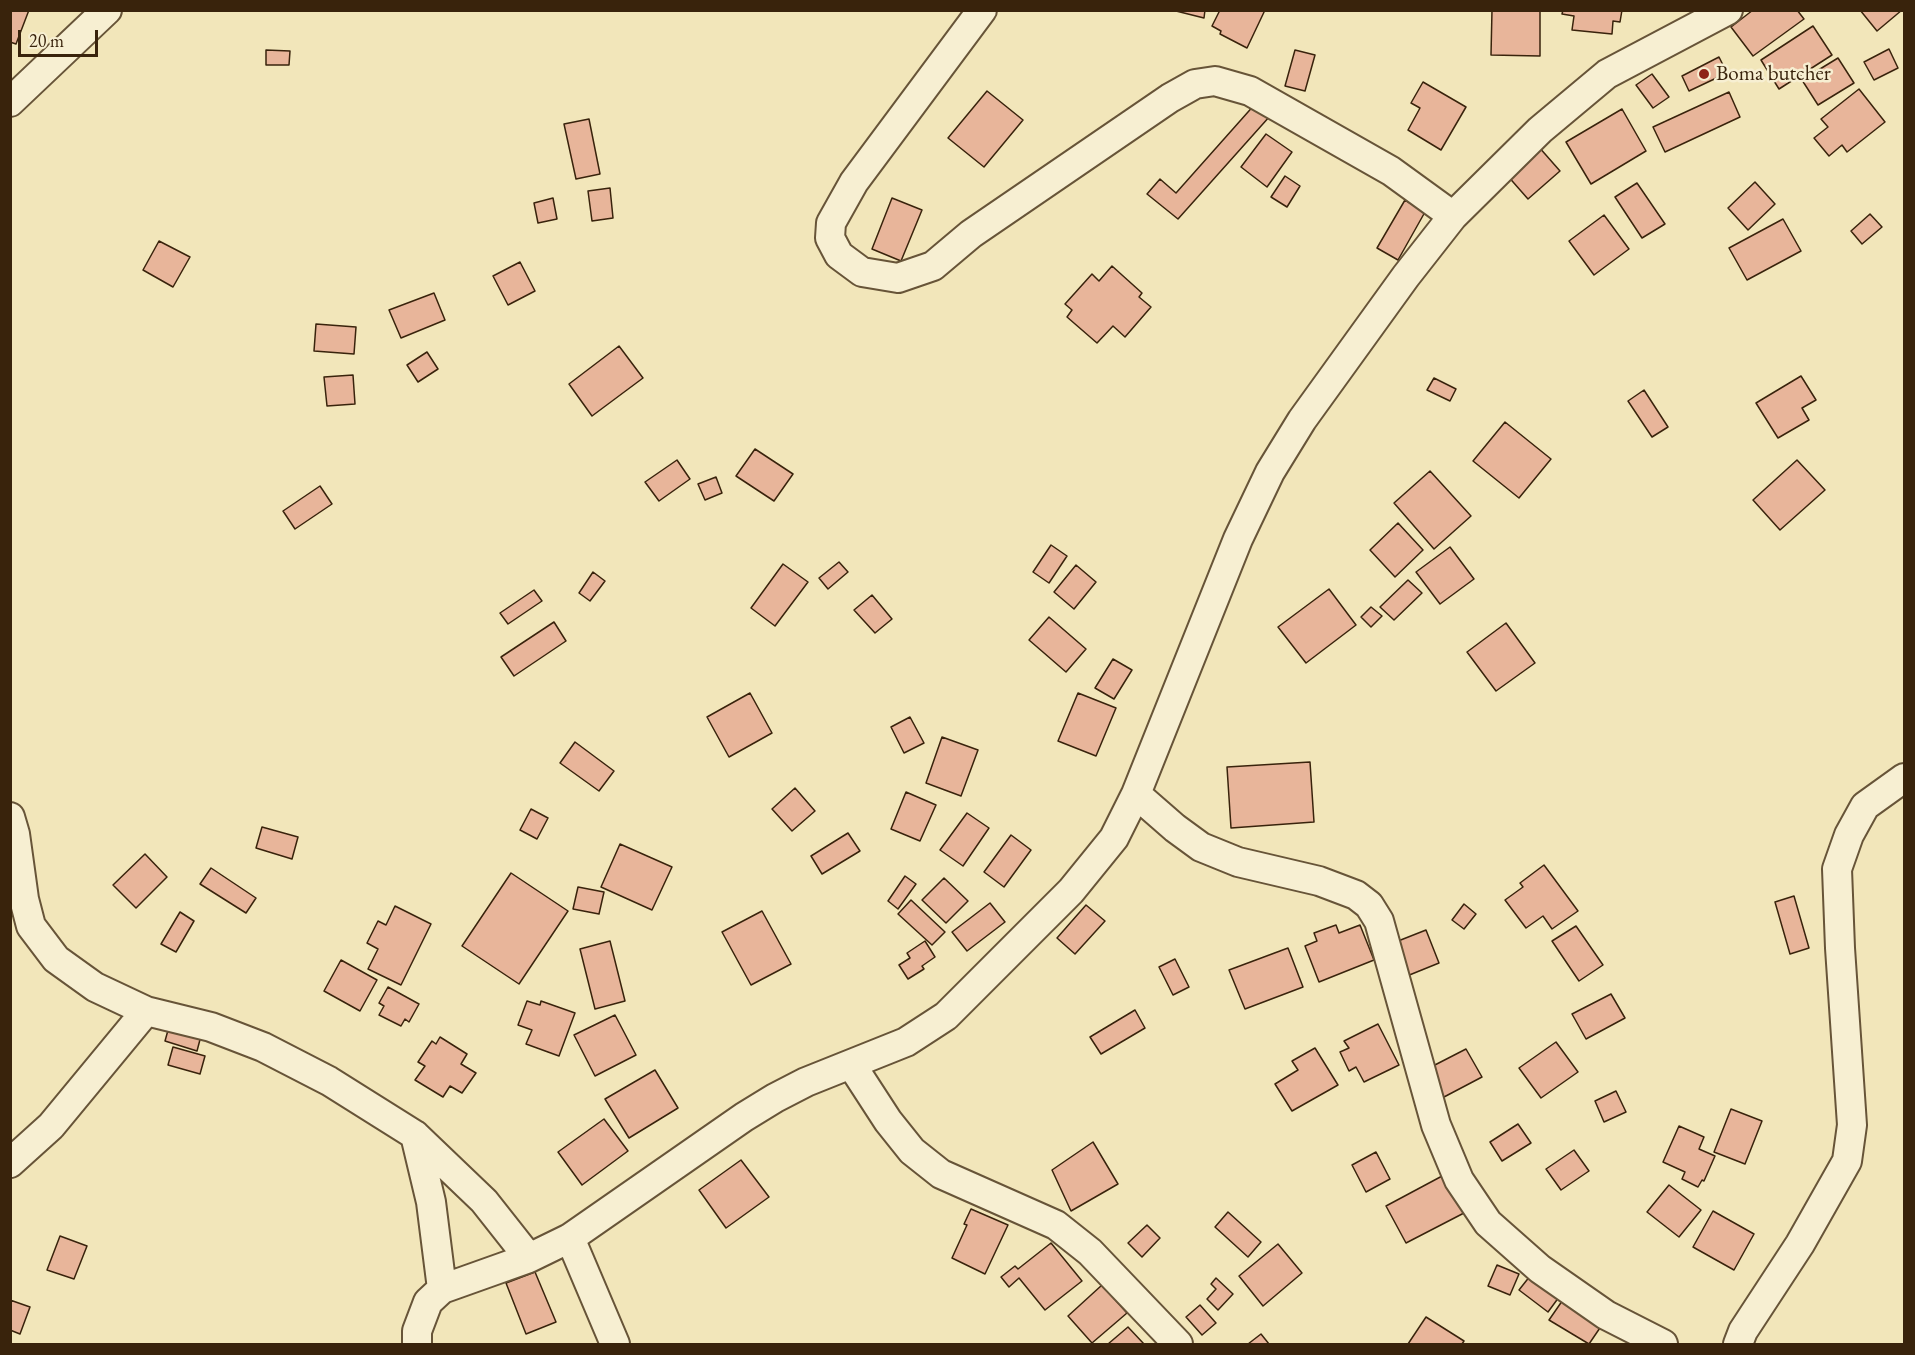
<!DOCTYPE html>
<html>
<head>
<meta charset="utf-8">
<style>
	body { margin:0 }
	#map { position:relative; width:1915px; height:1355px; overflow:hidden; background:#f2e6ba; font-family:"EB Garamond",serif }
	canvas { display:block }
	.frame { position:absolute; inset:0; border:12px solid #39230c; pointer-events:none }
	.scale { position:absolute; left:18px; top:30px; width:80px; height:27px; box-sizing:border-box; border:3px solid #39230c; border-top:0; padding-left:8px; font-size:18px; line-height:21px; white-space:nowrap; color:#39230c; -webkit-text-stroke:4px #f7efd2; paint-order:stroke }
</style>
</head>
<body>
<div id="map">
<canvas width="1915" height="1355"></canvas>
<div class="frame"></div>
<div class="scale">20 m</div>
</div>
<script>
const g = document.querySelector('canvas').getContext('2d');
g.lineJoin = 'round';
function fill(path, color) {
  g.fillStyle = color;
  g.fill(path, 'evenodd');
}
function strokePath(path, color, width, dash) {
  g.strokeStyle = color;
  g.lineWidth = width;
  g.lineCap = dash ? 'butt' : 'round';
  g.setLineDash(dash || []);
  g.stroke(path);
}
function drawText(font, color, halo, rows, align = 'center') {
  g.font = font + ' "EB Garamond",serif';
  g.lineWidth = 5;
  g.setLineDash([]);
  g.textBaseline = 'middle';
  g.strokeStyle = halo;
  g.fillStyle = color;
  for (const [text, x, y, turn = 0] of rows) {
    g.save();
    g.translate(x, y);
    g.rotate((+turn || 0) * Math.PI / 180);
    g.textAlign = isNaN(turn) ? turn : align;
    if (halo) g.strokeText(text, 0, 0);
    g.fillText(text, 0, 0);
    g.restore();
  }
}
const building = new Path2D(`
	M10,10h19l-13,34 -6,-2z
	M1172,10h33l-1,8z
	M1220,10h45l-18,38 -27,-14 1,-3 -9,-5z
	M1492,10h48v46l-49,-1z
	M1563,10h59l-2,12 -7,-1 -1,13 -40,-4 2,-14 -12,-2z
	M1753,10h44l7,9 -51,37 -22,-29z
	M1860,10h42l-25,21z
	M1813,26l19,29 -53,34 -18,-29z
	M1889,49l9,19 -24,12 -10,-18z
	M266,50l24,1 -1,14h-23z
	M1295,50l20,5 -10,36 -20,-5z
	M1719,57l8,16 -38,18 -7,-15z
	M1838,58l16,25 -36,22 -16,-25z
	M1652,74l17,23 -16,11 -17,-23z
	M1423,82l43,25 -25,43 -33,-20 12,-22 -9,-5z
	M1859,89l26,33 -38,30 -5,-7 -13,11 -15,-18 14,-11 -7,-8z
	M987,91l36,29 -39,47 -36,-29z
	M1729,92l11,25 -75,35 -12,-25z
	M1256,103l14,13 -92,103 -31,-25 13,-15 16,14z
	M1622,109l24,42 -55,33 -25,-42z
	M589,119l11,55 -24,5 -12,-55z
	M1266,134l26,18 -25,35 -26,-20z
	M1538,146l22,25 -32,28 -22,-25z
	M1285,176l15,10 -13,21 -16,-10z
	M1755,182l20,22 -27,26 -20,-22z
	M1637,183l28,41 -23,14 -27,-41z
	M610,188l3,30 -21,3 -4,-30z
	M553,198l4,21 -19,4 -4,-20z
	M892,198l30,12 -21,51 -29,-12z
	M1405,200l20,12 -27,48 -21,-12z
	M1870,214l12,13 -20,17 -11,-13z
	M1604,215l25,34 -35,26 -25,-34z
	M1783,219l18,32 -54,29 -18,-32z
	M159,241l31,16 -17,30 -30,-17z
	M520,262l15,29 -27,14 -15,-29z
	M1112,266l30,27 -3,4 12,10 -26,30 -12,-11 -16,17 -30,-26 5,-7 -7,-6 27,-30 7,7z
	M434,293l11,27 -44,18 -12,-28z
	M316,324l40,3 -2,27 -40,-3z
	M619,346l24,32 -51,38 -23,-32z
	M427,352l11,17 -20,13 -11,-17z
	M353,375l2,29 -28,2 -3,-29z
	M1801,376l15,24 -14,8 7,12 -31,18 -22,-35z
	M1434,378l22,11 -6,12 -23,-11z
	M1644,390l24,37 -16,10 -24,-36z
	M1505,422l46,37 -32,39 -46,-37z
	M755,449l38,25 -19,27 -38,-25z
	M677,460l13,19 -31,22 -14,-19z
	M1797,460l28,30 -45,40 -27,-30z
	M1430,471l41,45 -37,33 -40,-46z
	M716,477l6,16 -17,7 -7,-16z
	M320,486l12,18 -37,25 -12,-18z
	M1398,523l25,27 -28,27 -25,-27z
	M1051,545l16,11 -18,27 -16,-11z
	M1450,547l24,32 -34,25 -24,-32z
	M839,562l9,10 -20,17 -9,-11z
	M783,564l25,18 -33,44 -24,-18z
	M1076,565l20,17 -22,27 -20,-17z
	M593,572l12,9 -15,20 -11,-8z
	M1408,580l14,13 -28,27 -14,-13z
	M1329,589l27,36 -50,38 -28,-36z
	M534,590l8,11 -34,23 -8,-11z
	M872,595l20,24 -17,14 -21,-23z
	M1371,607l11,9 -11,11 -10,-10z
	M1049,617l37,32 -20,23 -37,-32z
	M554,622l12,19 -52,35 -13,-19z
	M1506,623l29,40 -39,28 -29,-39z
	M1113,659l19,11 -18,29 -19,-11z
	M750,693l22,40 -43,24 -22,-40z
	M1078,693l38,15 -20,48 -38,-15z
	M910,717l14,26 -20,10 -13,-26z
	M942,737l36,13 -17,46 -35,-13z
	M575,742l39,29 -15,20 -39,-28z
	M1310,762l4,60 -83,6 -4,-61z
	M795,788l20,23 -23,20 -20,-22z
	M906,792l30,13 -16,36 -29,-12z
	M531,809l17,9 -11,21 -17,-9z
	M967,813l22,15 -26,38 -23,-16z
	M262,827l36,10 -6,22 -36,-11z
	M848,833l12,18 -38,23 -11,-18z
	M1011,835l20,15 -27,37 -20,-15z
	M620,844l52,23 -20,43 -51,-23z
	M145,854l22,23 -31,31 -23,-23z
	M1544,865l34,46 -26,18 -9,-13 -17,12 -21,-28 18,-13 -3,-4z
	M211,868l45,30 -10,15 -46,-29z
	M511,873l57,38 -49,73 -57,-38z
	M905,876l11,8 -18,25 -10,-8z
	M944,878l24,23 -22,22 -24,-23z
	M578,887l26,5 -5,22 -26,-5z
	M1794,896l15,52 -19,6 -15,-52z
	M911,900l34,32 -13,13 -34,-31z
	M990,903l15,19 -38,29 -15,-19z
	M1464,904l12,10 -12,15 -12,-9z
	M1086,905l19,16 -30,33 -18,-16z
	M395,906l36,18 -30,61 -33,-16 10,-20 -11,-6 11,-22 8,4z
	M762,911l29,53 -40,21 -29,-53z
	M180,912l14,9 -18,31 -15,-8z
	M1336,925l3,8 21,-8 14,35 -55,22 -14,-36 12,-5 -3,-8z
	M1576,926l27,39 -24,16 -27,-40z
	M1426,930l13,33 -37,15 -14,-33z
	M610,941l15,60 -30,8 -15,-60z
	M925,941l10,16 -13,9 2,3 -16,10 -9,-14 11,-7 -3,-5z
	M1288,948l15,39 -58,22 -16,-39z
	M1175,959l14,28 -16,8 -14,-28z
	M341,960l36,20 -17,31 -36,-20z
	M388,987l31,17 -10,18 -4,-3 -4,7 -22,-11 5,-9 -5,-3z
	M1611,994l14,24 -39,21 -14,-25z
	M527,1001l13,4 1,-4 34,12 -16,43 -33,-12 6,-14 -14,-5z
	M1135,1010l10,18 -44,26 -11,-17z
	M615,1015l21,40 -41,21 -21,-41z
	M170,1023l32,9 -5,19 -32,-10z
	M1378,1024l21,41 -35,17 -8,-15 -7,4 -9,-19 9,-4 -5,-7z
	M440,1037l27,17 -6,10 15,9 -14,20 -12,-7 -7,11 -28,-17 10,-14 -7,-4 14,-21 4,3z
	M1556,1042l22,30 -37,26 -22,-30z
	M173,1047l32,9 -5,18 -32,-9z
	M1315,1048l23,37 -46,26 -17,-27 23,-14 -6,-9z
	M1466,1049l16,28 -38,20 -15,-29z
	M655,1070l23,38 -49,30 -24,-39z
	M1616,1091l10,21 -22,10 -9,-21z
	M1731,1109l31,12 -17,43 -31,-12z
	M604,1119l24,32 -46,34 -24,-33z
	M1518,1124l13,19 -29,18 -12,-19z
	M1679,1126l25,11 -5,12 16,7 -11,25 -2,-1 -4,7 -16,-8 3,-7 -22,-10z
	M1093,1142l25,42 -47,27 -19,-41z
	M1574,1150l15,21 -28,19 -15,-21z
	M1376,1152l14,27 -24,13 -14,-27z
	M741,1160l28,37 -43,31 -27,-38z
	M1444,1175l20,38 -58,30 -20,-37z
	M1669,1185l32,25 -22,27 -32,-25z
	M971,1209l37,16 -23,49 -33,-16 15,-33 -3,-1z
	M1713,1211l41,23 -20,36 -41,-23z
	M1228,1212l33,30 -13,15 -33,-30z
	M1147,1225l13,13 -18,19 -14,-14z
	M60,1236l27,10 -13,33 -27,-9z
	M1051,1243l31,38 -37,29 -26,-32 -10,9 -8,-10 14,-11 3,3z
	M1278,1244l24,29 -39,33 -24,-30z
	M1497,1265l22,9 -9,21 -22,-9z
	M1534,1271l28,22 -14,19 -29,-22z
	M535,1272l21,50 -30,12 -20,-51z
	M1216,1278l17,16 -15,16 -11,-11 9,-10 -5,-5z
	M1102,1285l25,28 -35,30 -24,-27z
	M1567,1294l39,25 -17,25 -40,-24z
	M10,1300l20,7 -10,27 -10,-4z
	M1200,1305l16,18 -14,12 -16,-18z
	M1426,1317l38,24 -2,3h-54z
	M1128,1327l16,17h-36z
	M1261,1334l8,10h-21z`);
fill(building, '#e8b59a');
strokePath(building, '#39230c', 1.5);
const minor = new Path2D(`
	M982,10l-128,172 -23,41 -1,15 9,17 23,17 36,6 35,-12 38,-32 199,-136 25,-14 20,-3 35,10 141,80 62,45
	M10,102l97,-92
	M1136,794l39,34 26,19 37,15 81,19 37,14 13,10 10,16 57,204 23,55 29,43 52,46 66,46 57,29
	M10,817l5,17 9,65 7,27 25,33 39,28 51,24 65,16 52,20 66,34 86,54 69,66 45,57
	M851,1064l37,57 24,30 29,23 115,51 34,27 88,92
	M415,1135l16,67 11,87
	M10,1163l41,-37 95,-115
	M570,1238l45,106
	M417,1344v-13l11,-29 14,-13 87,-31 41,-20 174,-121 31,-19 31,-16 100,-40 40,-26 125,-125 43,-53 22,-44 102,-255 32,-67 32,-52 104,-144 47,-60 87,-86 67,-56 121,-64
	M1738,1344l5,-13 57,-87 47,-83 5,-36 -12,-177 -3,-79 12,-34 16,-29 39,-28`);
strokePath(minor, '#675438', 32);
strokePath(minor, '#f7efd2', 28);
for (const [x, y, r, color] of [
	[1704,74,6,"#8f2418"]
]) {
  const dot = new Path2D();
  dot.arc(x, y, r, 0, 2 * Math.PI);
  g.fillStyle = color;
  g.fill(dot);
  strokePath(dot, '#f7efd2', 2);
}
drawText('21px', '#39230c', '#f7efd2', [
	["Boma butcher",1716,74]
], 'left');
</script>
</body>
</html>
